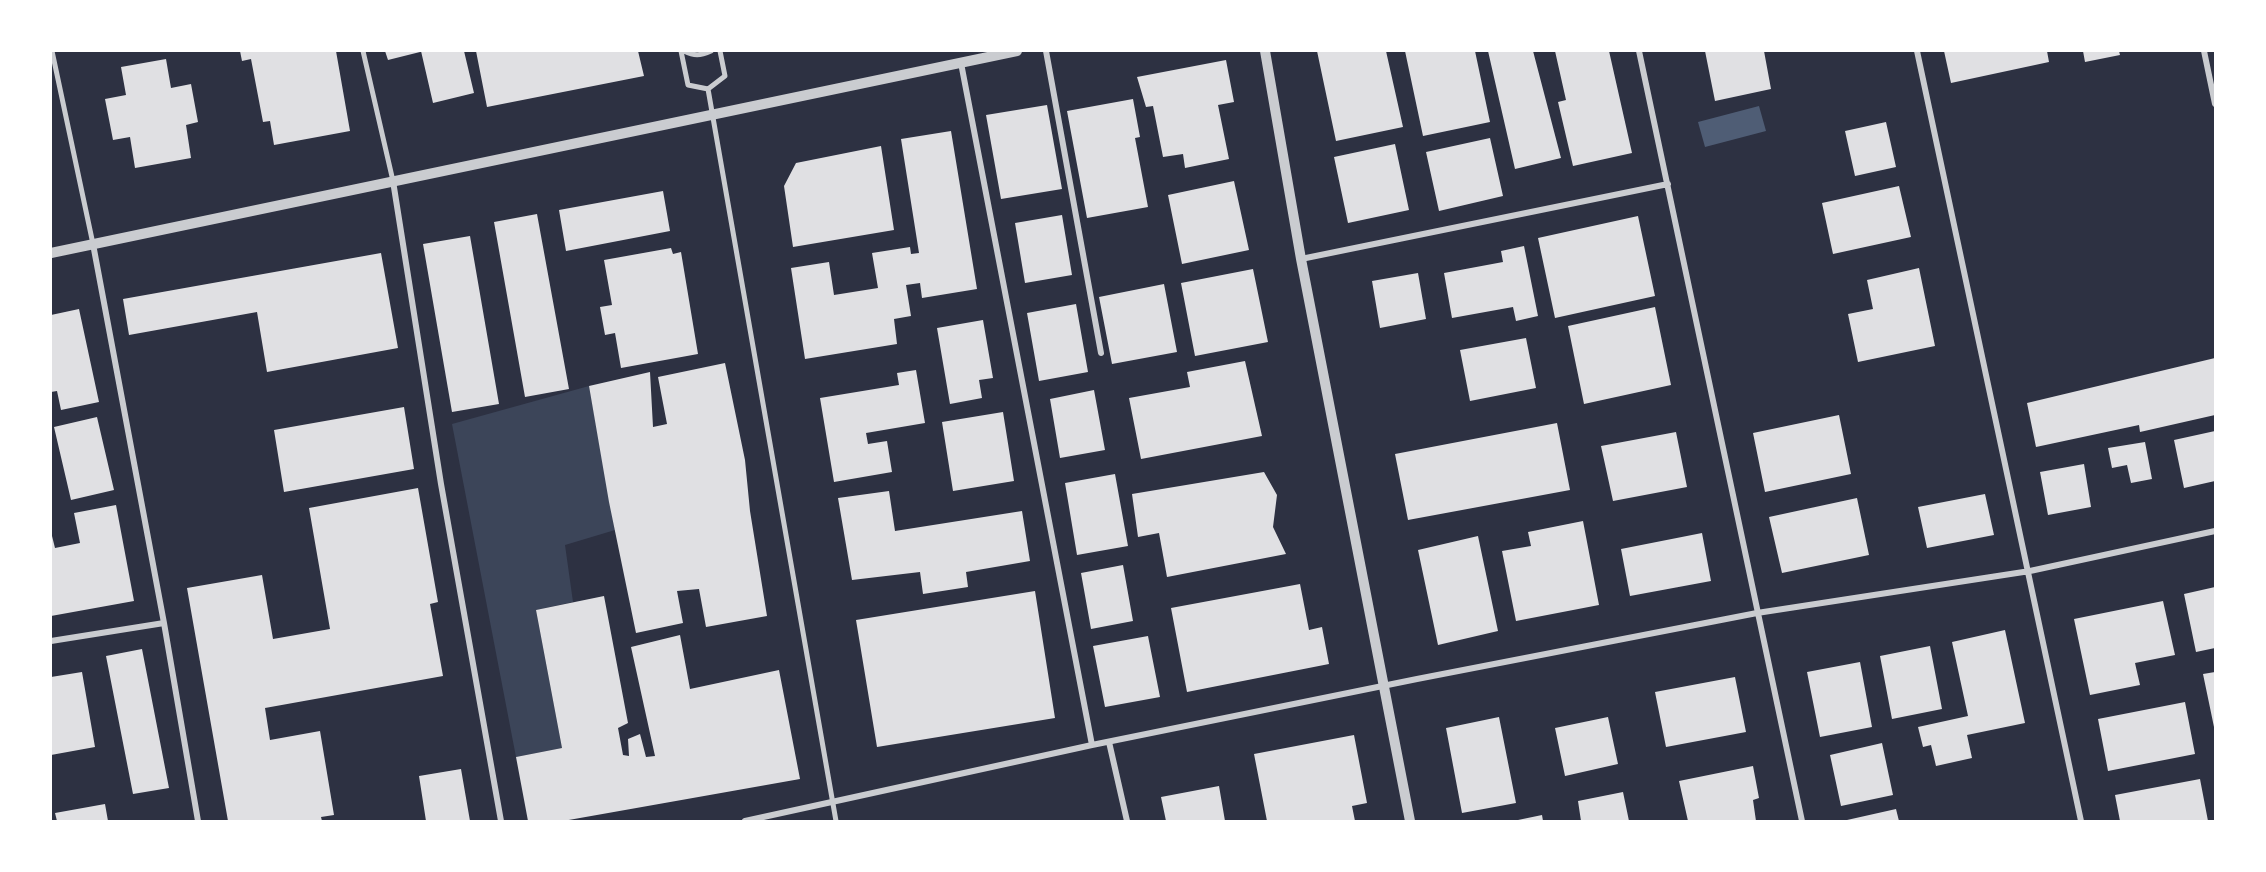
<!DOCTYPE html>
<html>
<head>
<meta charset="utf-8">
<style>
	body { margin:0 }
	#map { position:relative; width:2266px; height:872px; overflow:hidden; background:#2d3142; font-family:"DejaVu Sans",sans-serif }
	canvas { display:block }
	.frame { position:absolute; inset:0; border:52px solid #fff; pointer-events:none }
</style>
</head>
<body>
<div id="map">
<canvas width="2266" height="872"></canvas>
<div class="frame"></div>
</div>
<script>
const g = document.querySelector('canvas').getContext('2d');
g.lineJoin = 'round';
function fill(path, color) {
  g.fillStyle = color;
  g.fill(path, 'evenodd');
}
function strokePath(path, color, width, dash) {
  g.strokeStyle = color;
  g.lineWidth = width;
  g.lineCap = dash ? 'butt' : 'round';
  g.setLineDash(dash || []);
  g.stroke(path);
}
fill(new Path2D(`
	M589,386l26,144 -50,15 8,57 -37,8 26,138 -46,9 -64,-333z`), '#3c4559');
fill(new Path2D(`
	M1759,106l7,25 -61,16 -7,-25z`), '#4f5d75');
fill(new Path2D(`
	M240,51h96l14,80 -76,14 -4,-24 -7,1 -12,-63 -9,2z
	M385,51h35v1l-32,8z
	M421,51h43l10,42 -41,10z
	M476,51h162l6,25 -157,31z
	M1317,51h69l17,76 -67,14z
	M1405,51h70l15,71 -67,14z
	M1488,51h45l28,107 -46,11z
	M1555,51h54l23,102 -59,13 -15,-64 8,-2z
	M1705,51h59l7,38 -56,12z
	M1944,51h103l2,11 -98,21z
	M2083,51h36l1,4 -35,7z
	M166,59l5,29 20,-4 7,38 -12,3 5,33 -56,10 -5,-31 -17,3 -8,-41 21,-4 -5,-28z
	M1226,60l8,42 -16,3 11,54 -44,9 -2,-14 -20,3 -10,-51 -7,1 -9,-30z
	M1133,99l7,38 -5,1 13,69 -61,11 -20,-107z
	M1047,105l15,84 -61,10 -15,-84z
	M1886,122l10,45 -41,9 -10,-45z
	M951,131l26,158 -55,9 -2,-15 -14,2 5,31 -17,3 3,25 -92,15 -14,-91 38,-6 5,33 44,-7 -6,-35 38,-6 1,7 8,-1 -18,-114z
	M1490,138l13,58 -64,15 -13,-59z
	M1395,144l14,66 -61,13 -14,-66z
	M881,146l13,84 -101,17 -9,-61 12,-23z
	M1234,181l15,69 -67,14 -14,-69z
	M1899,186l12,51 -78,17 -11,-51z
	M663,191l7,40 -104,20 -7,-41z
	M537,214l32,175 -44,8 -31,-175z
	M1062,215l10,60 -47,8 -10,-60z
	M1638,216l17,80 -100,22 -17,-80z
	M470,236l29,168 -47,8 -29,-168z
	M1524,246l14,70 -22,5 -3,-14 -61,11 -8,-45 59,-11 -2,-11z
	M671,248l2,6 8,-2 17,102 -77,14 -6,-35 -10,2 -5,-28 12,-2 -8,-45z
	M381,253l17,95 -131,24 -10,-60 -128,23 -6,-36z
	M1919,268l16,78 -77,16 -10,-48 25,-5 -6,-29z
	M1253,269l15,73 -73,14 -14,-73z
	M1418,273l8,46 -46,9 -8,-47z
	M1164,284l13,68 -65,12 -13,-67z
	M1076,304l12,68 -49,9 -12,-68z
	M1655,307l16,78 -87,19 -16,-78z
	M79,309l20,93 -38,8 -4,-19 -6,1v-77z
	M983,320l10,58 -14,2 3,18 -32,6 -13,-76z
	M1526,338l10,50 -66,13 -10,-51z
	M2215,358v57l-75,17 -1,-7 -103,22 -9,-44z
	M1245,361l17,75 -121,23 -12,-61 61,-11 -3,-15z
	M725,363l20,97 5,51 17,105 -61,11 -7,-38 -22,2 6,32 -47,10 -27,-131 -20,-116 61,-14 3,55 14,-3 -9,-47z
	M916,370l9,53 -59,10 2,11 19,-3 5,31 -58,10 -14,-84 79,-13 -2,-12z
	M1094,390l11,60 -45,8 -10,-59z
	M404,407l10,62 -130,23 -10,-62z
	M1003,412l11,69 -61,10 -11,-69z
	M1839,415l12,59 -86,18 -12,-59z
	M97,417l17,73 -43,10 -17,-73z
	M1557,423l13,67 -162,30 -13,-66z
	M2215,431v50l-31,7 -10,-48z
	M1676,432l11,55 -74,14 -12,-55z
	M2145,442l7,37 -21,4 -4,-18 -15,3 -4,-20z
	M2084,464l7,43 -43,8 -8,-43z
	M1264,472l13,23 -4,32 13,27 -119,23 -8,-44 -21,4 -6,-43z
	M1115,474l13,72 -51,9 -12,-72z
	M418,488l20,114 -8,2 13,72 -178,32 5,32 50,-9 14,84 -13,2 1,4h-94l-41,-233 75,-13 11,64 57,-10 -21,-121z
	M889,491l6,40 127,-20 8,50 -64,11 2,15 -45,7 -3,-22 -68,8 -14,-82z
	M1985,494l9,41 -67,13 -9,-41z
	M1857,498l12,57 -87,18 -13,-56z
	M116,505l18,96 -83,15v-84l4,16 25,-5 -6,-30z
	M1583,521l16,84 -83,16 -14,-70 29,-5 -3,-14z
	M1702,533l9,48 -81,15 -9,-47z
	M1478,536l20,95 -60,14 -20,-95z
	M1123,565l10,56 -42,8 -10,-56z
	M1300,584l9,46 13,-3 7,37 -142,28 -16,-84z
	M2215,587v61l-19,4 -12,-58z
	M1035,591l20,127 -178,29 -21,-127z
	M604,596l24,127 -10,5 5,27 6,1 -1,-17 12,-5 6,23 9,-1 -24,-109 49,-12 10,54 89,-19 21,109 -237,42h-35l-12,-64 46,-9 -26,-138z
	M2163,601l12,54 -40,8 5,22 -50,10 -16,-76z
	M2005,630l20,93 -58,12 5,23 -36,8 -5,-21 -8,2 -5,-20 50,-11 -16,-74z
	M1148,636l12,61 -55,10 -12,-61z
	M1930,646l12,63 -50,10 -12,-63z
	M142,649l27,139 -36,6 -27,-138z
	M1860,662l12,65 -52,10 -13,-65z
	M82,672l13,75 -44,8v-78z
	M2215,672v55h-1l-11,-53z
	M1735,677l11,55 -80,15 -11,-55z
	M2185,702l10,52 -87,17 -10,-52z
	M1499,717l17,86 -54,10 -16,-85z
	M1608,717l10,47 -53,12 -10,-48z
	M1354,735l13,68 -15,3 3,15h-88l-13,-67z
	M1882,743l11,52 -52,11 -11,-51z
	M1753,766l6,32 -6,2 3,21h-68l-9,-40z
	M461,769l9,52h-44l-7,-45z
	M2200,779l8,42h-88l-5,-26z
	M1219,786l6,35h-59l-5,-24z
	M1623,792l6,29h-48l-3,-20z
	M105,804l3,17h-51l-2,-8z
	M1896,809l3,12h-52v-1z
	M1542,815l1,6h-25v-1z`), '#e0e0e3');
strokePath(new Path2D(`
	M52,51l41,193
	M363,51l30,130
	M681,51l7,34 20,4
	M684,51c10,5 16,5 27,0
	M720,51l5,25 -17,13 128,732`), '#caccd0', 5);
strokePath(new Path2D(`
	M1046,51l55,302
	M1639,51l163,770
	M1917,51l164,770
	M2204,51l11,53
	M961,63l131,682
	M393,181l48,303 60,337
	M93,244l71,379 34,198
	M1301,259l367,-75
	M51,641l113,-18
	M1109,742l18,79
	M745,821l347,-76 325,-66 340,-66 273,-42 185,-40`), '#caccd0', 6);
strokePath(new Path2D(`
	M1265,51l36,208 109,562
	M51,253l966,-202`), '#caccd0', 10);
</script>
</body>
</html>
